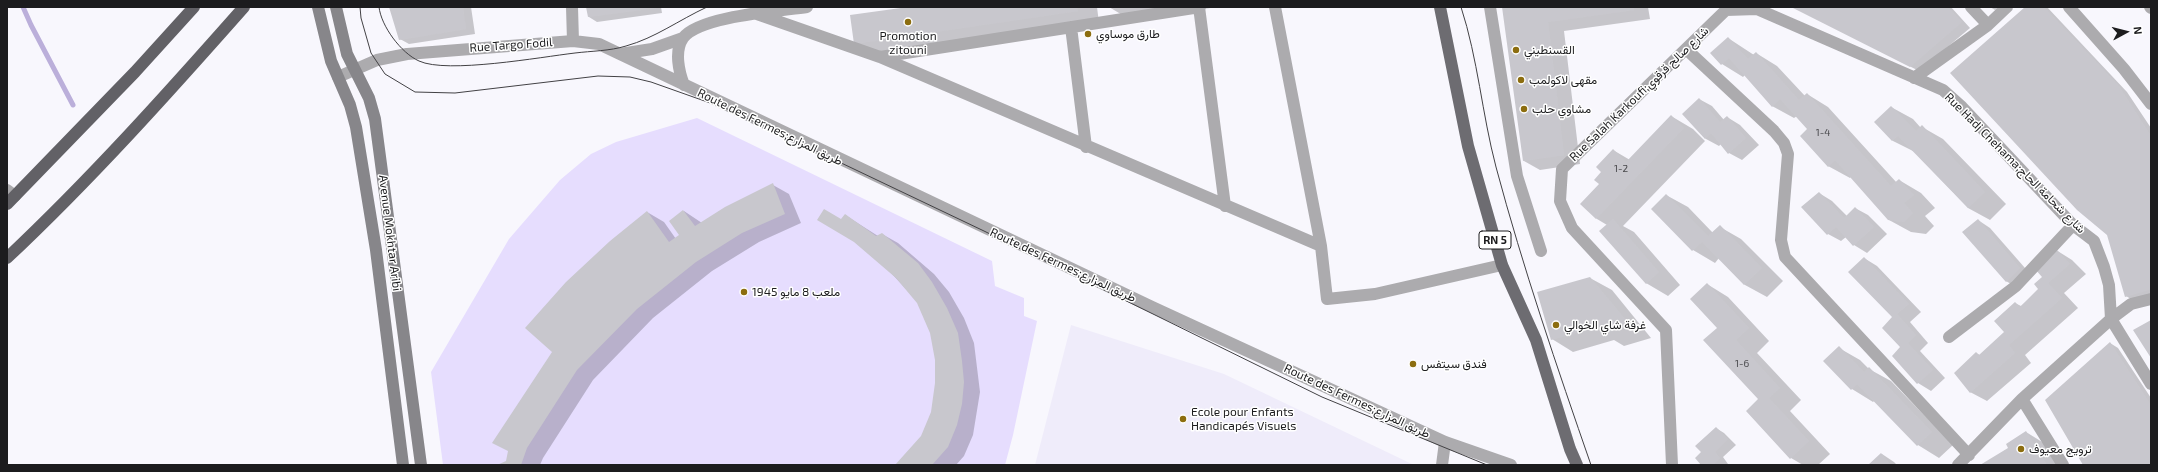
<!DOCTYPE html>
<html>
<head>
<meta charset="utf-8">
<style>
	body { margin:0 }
	#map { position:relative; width:2158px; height:472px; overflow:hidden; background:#f8f7fd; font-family:"Exo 2",sans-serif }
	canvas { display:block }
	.frame { position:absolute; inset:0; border:8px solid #1c1c1e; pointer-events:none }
	.north { position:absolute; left:2106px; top:12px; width:40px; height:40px; -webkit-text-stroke:3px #fff; paint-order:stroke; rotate:83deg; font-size:11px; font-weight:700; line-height:16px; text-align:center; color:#1c1c1e }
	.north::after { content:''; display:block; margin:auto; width:14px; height:18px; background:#1c1c1e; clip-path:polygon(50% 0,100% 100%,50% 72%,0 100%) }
</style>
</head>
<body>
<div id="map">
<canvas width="2158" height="472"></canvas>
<div class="frame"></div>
<div class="north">N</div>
</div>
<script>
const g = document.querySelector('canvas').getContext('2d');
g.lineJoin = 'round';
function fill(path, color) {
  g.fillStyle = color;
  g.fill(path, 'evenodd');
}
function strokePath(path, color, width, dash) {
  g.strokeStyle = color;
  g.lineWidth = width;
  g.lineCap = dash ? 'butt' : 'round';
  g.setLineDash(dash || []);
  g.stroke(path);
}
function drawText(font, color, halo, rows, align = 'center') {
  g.font = font + ' "Exo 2",Vazirmatn,sans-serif';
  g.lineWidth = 3;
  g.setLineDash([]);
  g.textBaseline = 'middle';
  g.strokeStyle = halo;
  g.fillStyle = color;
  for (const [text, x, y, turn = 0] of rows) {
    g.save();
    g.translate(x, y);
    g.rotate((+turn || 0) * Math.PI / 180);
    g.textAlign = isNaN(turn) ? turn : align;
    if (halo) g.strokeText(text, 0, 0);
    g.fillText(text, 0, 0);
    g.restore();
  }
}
fill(new Path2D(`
	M1071,325l153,49 190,91h-379z`), '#efecfa');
fill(new Path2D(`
	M697,118l295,143 3,25 29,12v18l13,5 -24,114 -8,30h-562l-12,-93 78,-133 51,-59 31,-26 25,-12z`), '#e6ddfe');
fill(new Path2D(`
	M390,7h81l4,27 -66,10 -9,-5z
	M587,7h74l1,6 -65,9 -8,-5z
	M914,7h183l2,16 -222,33 -22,-13z
	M1109,7h109l-89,12z
	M1503,7h145l2,12 -86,12 16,133 -40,6 -16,-9z
	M1798,7h153l19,21 -51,43 -116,-59z
	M1990,7h10l-5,3z
	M2027,7h20l80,85 24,36v168l-17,5 -8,-5 -18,-62z
	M1728,38l26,17 2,-2 21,13 28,30 2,-2 21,13 69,76 2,-3 22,13 14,15 -10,8 9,10 -8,8 -15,-2 -22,-12 -38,-43 -1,1 -22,-12 -19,-36 -12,-14 -3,2 -22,-12 -27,-31 -2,2 -21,-13 -10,-11z
	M1699,99l13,7 12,14 3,-3 13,8 19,20 -17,15 -13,-7 -8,-9 -2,2 -13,-7 -23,-25z
	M1891,107l22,12 8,9 1,-1 21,12 63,65 -16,16 -22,-12 -53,-56 -22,-11 -17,-19z
	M1671,116l22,13 12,12 -82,85 11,6 46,53 -12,11 -22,-13 -39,-58 -10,-6 -16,-15 19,-20 3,-12 10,-22 17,10z
	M773,185l16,9 12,29 -42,19 -47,29 -59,47 -60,62 -50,78 -3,7h-40l7,-3 140,-250 17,10 12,17 5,-4 3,-24 18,12z
	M1819,193l13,8 15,15 8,-8 13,7 19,19 -20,19 -13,-8 -8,-8 -5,4 -13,-7z
	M1666,195l22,12 25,26 7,-6 21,12 42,42 -16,16 -22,-12 -26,-27 -4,5 -22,-13 -41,-41z
	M845,215l33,21 4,-2 16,9 36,31 15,18 15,26 10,25 6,49 -7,43 -9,21 -8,9h-59l25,-29 10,-24 4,-29v-23l-5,-27 -13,-31 -76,-82z
	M1978,220l12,8 42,48 -13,13 -13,-8z
	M2056,250l16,10 14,14 -22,19 14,15 -53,47 6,8 -44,38 -17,-9 6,-39 4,2 25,-23 10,-29 6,3 19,-17 3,-12z
	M1864,258l13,8 44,46 -11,10 18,21 -8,8 25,27 -14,13 -13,-8 -25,-27 8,-8 -7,-31z
	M1590,278l22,12 39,48 -27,8 -10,-6 -41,12 -21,-13z
	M1707,284l21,13 41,44 -12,12 44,47 -11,11 40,43 -12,11h-15l-12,-7 -31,-59z
	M2110,343l8,5 33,50v67h-67z
	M1839,348l21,12 9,9 22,12 62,64 -14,13 -21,-13 -43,-45 -2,2 -21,-13z
	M1716,428l8,5 12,12 -13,12 5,7 -1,1h-25v-13z
	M2026,432l21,13 13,20h-78l27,-17z
	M1882,454l12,8 3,3h-28z`), '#0003');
strokePath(new Path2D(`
	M23,7l8,18 42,80`), '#bbafda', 5);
fill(new Path2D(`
	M389,7h74l3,22 -67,11z
	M586,7h70v1l-68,9z
	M908,7h169l1,4 -224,33 -4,-29z
	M1502,7h132v3l-86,12 16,133 -41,6z
	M1796,7h152l14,15 -52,45 -117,-59z
	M2025,7h19l75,79 32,50v153l-26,8 -18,-62 -30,-25 -127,-137z
	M1728,37l20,22 8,-7 43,48 8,-7 84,93 8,-7 15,16 -10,8 9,10 -9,9 -16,-2 -53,-60 -7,7 -28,-31 7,-7 -27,-30 -8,8 -43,-49 -8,7 -11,-12z
	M1699,98l21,24 7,-6 19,22 -18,16 -17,-21 -6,6 -23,-25z
	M1891,106l25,25 6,-6 63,67 -17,16 -70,-72 -6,5 -18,-19z
	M1671,115l13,13 -88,91 -16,-15 19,-20 -5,-4 7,-8 -5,-5 17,-18 13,13z
	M773,183l12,31 -43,19 -46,29 -59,47 -60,61 -50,78 -6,17h-24l9,-4 2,-10 -16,-8 60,-91 -27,-24 41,-46 44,-41 37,-30 22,31 10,-7 -10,-14 14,-11 12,16 30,-19z
	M1819,192l25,26 11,-11 19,20 -21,19 -17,-19 -9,8 -26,-28z
	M1666,194l42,42 12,-11 42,43 -18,17 -42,-43 -10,9 -41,-42z
	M824,209l17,10 4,-5 31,22 6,-3 36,30 14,19 15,26 11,25 4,28 2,21 -2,22 -5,21 -9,22 -16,18h-37l26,-29 10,-24 4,-29v-23l-5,-27 -13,-30 -21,-25 -42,-36 -37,-22z
	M1613,219l46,53 -13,12 -47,-53z
	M1978,219l42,49 -14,14 -44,-50z
	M2056,249l14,15 -22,19 14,15 -53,47 6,8 -45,40 -16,-20 22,-21 3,3 25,-23 -10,-11 21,-19 5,5 18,-18 -4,-5 8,-7 -7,-8z
	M1864,257l45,47 -12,10 19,21 -8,8 25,27 -16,14 -25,-28 8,-9 -18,-19 10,-11 -44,-45z
	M1590,277l41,49 -30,8 -2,-8 -48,14 -14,-48z
	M1707,283l42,45 -13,12 44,48 -11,10 40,43 -19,18 -44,-48 12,-12 -55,-59 14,-12 -27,-29z
	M2151,320v38l-18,-28z
	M2110,342l41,63v60h-68l-38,-65z
	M1839,346l25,26 5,-5 63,65 -15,14 -60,-62 -6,6 -28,-29z
	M1716,427l12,12 -13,13 5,6 -7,7h-12l-6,-7 6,-6 -6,-6z
	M2026,431l21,34h-67l28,-17 -2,-4z
	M1881,453l10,12h-23z`), '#c8c7cd');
strokePath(new Path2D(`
	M572,7l1,34
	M1199,7l26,199
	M1275,7l46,239 6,53 48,-5 127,-29
	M1490,7l27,169 24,75
	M1971,7l17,18
	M2150,7l1,1
	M1726,10l31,-1 186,81 19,17 111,118 21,16 10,26 5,18 2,34 40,65
	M757,14l123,43 441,189
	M1071,27l15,120
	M1686,49l88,82 10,12 4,11 -7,86 4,17 184,198
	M620,54l32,-5 31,-11
	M880,57l320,-50
	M338,77l39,-17 30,-6 166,-13 26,3 553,263 293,135 66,23
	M1914,78l74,-53 19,-18
	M684,85c-5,-13 -10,-34 -1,-47 16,-22 97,-27 124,-31
	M7,190l8,6
	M1949,337l67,-51 57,-61
	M2022,399l41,66
	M1442,465l3,-23
	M1672,465l-6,-135 -94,-102 -12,-27 2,-32 164,-159 7,-2
	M1958,465l64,-66 89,-80 20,-15 20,-5`), '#acabae', 12);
strokePath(new Path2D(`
	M2069,7l55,62 27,35`), '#acabae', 12);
strokePath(new Path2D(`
	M318,7l13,54 19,44 6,22 20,123 27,215
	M336,7l11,47 22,44 6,21 46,346`), '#87868a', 12);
strokePath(new Path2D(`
	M1440,7l28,139 34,119 34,75 34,109 7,16`), '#6d6c71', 12);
strokePath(new Path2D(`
	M7,204l128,-132 59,-65
	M7,258c84,-79 161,-165 237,-251`), '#626166', 12);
strokePath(new Path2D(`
	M360,7l1,11 10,35 14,21 30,18 40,1 143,-17 32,1 21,5 79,28 254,121 338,166 165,68
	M379,7c2,19 22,46 40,54 28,13 122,-4 156,-8 16,-2 35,-2 51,-7 29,-8 53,-26 81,-39
	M1461,7c17,52 21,107 35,160 27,101 61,200 95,298`), '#424144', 1);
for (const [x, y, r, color] of [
	[908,22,4,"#8c6d0f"],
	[1088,34,4,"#8c6d0f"],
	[1516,50,4,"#8c6d0f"],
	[1521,80,4,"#8c6d0f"],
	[1524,109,4,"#8c6d0f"],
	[744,292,4,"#8c6d0f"],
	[1556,325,4,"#8c6d0f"],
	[1413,364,4,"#8c6d0f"],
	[1183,419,4,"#8c6d0f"],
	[2021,449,4,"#8c6d0f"]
]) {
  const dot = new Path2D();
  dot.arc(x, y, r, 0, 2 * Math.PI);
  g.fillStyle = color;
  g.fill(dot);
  strokePath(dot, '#fff', 1.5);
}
drawText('10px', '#47474a', null, [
	["1-4",1823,133],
	["1-2",1621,169],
	["1-6",1742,364]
]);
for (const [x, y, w] of [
	[1495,240,32]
]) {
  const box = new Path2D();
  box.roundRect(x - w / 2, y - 9, w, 18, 3);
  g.fillStyle = '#fff';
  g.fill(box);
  strokePath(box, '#1c1c1e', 1);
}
drawText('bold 11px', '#1c1c1e', null, [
	["RN 5",1495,240]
]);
drawText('12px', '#1c1c1e', '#fff', [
	["طارق موساوي",1096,34],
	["Promotion",908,36,"center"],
	["zitouni",908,50,"center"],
	["القسنطيني",1524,50],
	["مقهى لاكولمب",1529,80],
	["مشاوي حلب",1532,109],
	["ملعب 8 مايو 1945",752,292],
	["غرفة شاي الخوالي",1564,325],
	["فندق سيتفس",1421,364],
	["Ecole pour Enfants",1191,412],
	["Handicapés Visuels",1191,426],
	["ترويج معيوف",2029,449]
], 'left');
drawText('12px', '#1c1c1e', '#fff', [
	["Rue Targo Fodil",511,45,-4],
	["Rue Salah Karkoufi;شارع صالح قرقوي",1639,94,-44],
	["Route des Fermes;طريق المزارع",770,127,26],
	["Rue Hadj Chehama;شارع شحامة الحاج",2015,163,45],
	["Avenue Mokhtar Aribi",390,233,83],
	["Route des Fermes;طريق المزارع",1063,265,25],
	["Route des Fermes;طريق المزارع",1357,401,25]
]);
</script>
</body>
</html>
